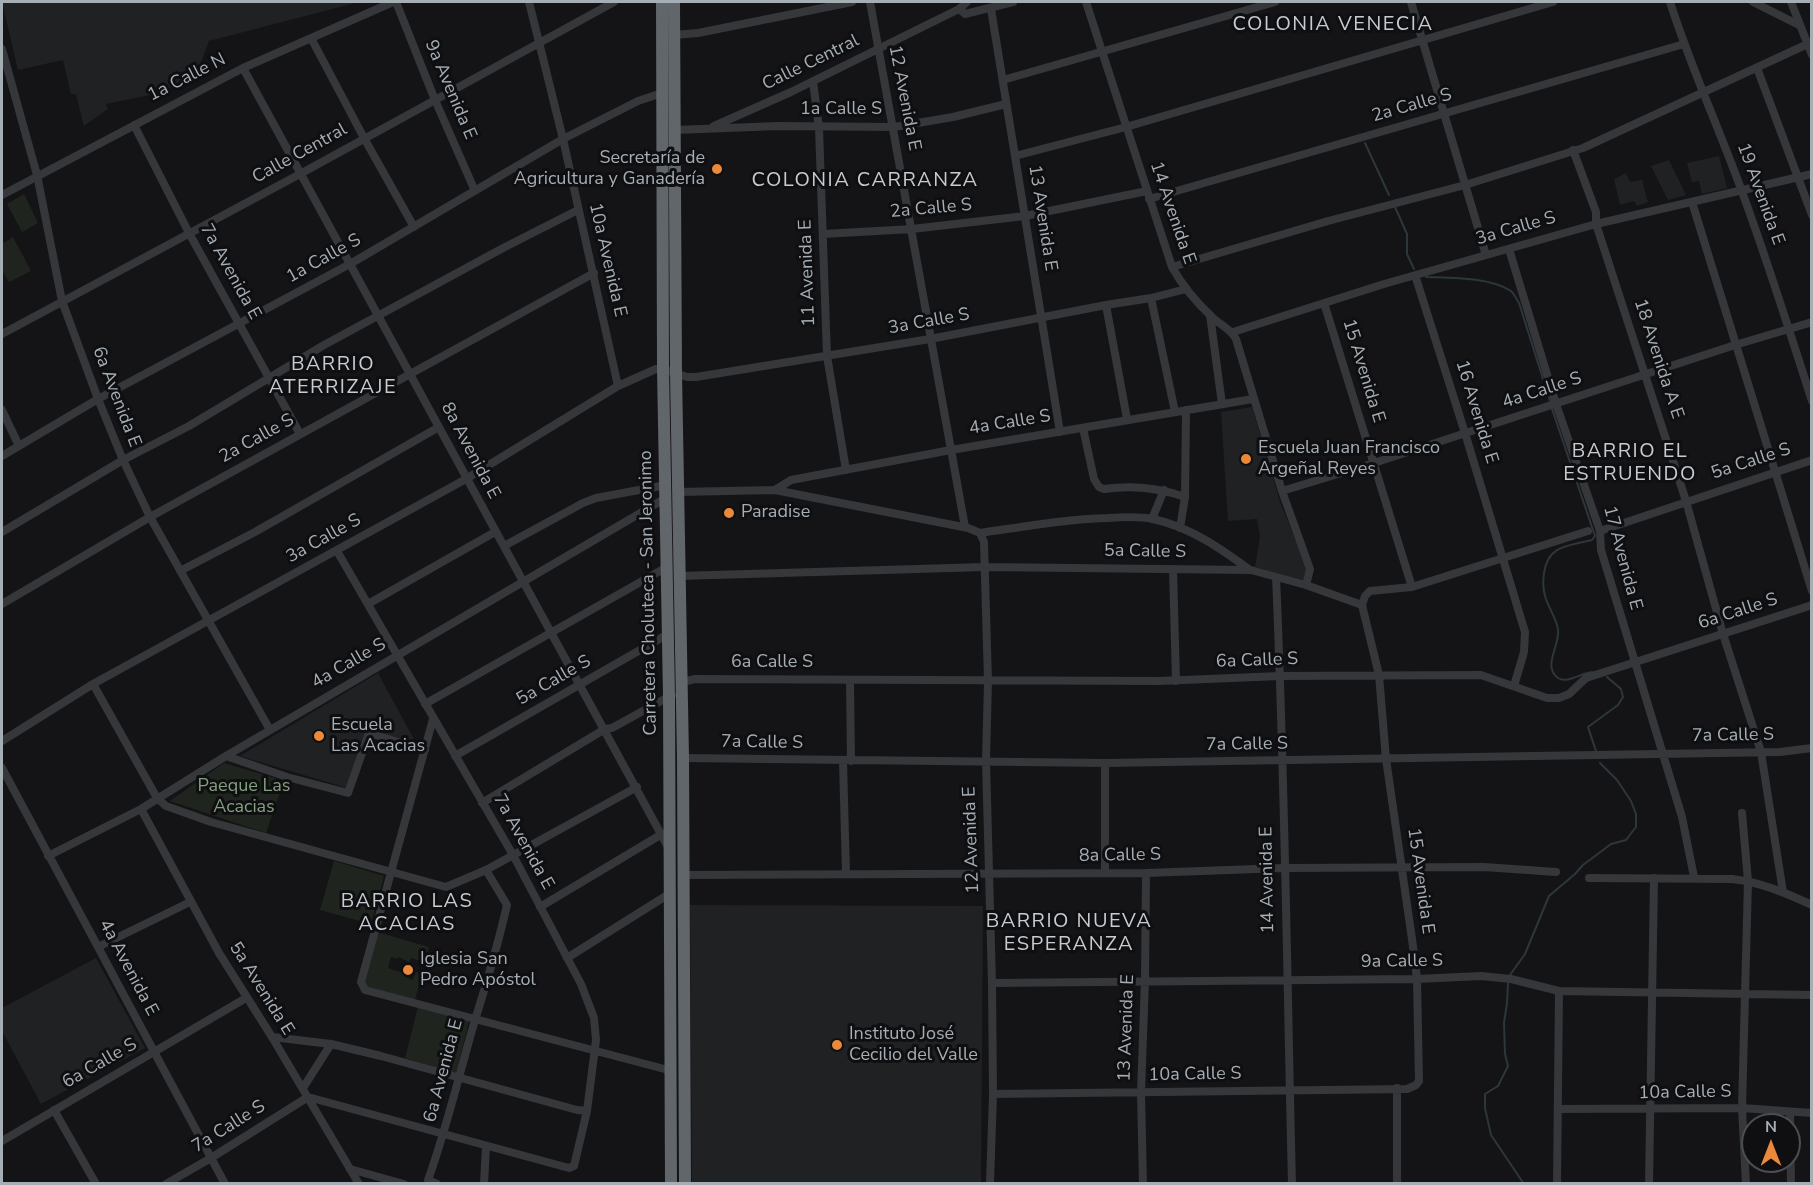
<!DOCTYPE html>
<html>
<head>
<meta charset="utf-8">
<style>
	body { margin:0 }
	#map { position:relative; width:1813px; height:1185px; overflow:hidden; background:#141416; font-family:"Nunito Sans",sans-serif }
	canvas { display:block }
	.frame { position:absolute; inset:0; border:3px solid #a6aeb5; pointer-events:none }
	.north { position:absolute; left:1741px; top:1113px; width:60px; height:60px; box-sizing:border-box; background:#0f0f11; border:2px solid #4b4f53; border-radius:50%; rotate:0deg; font-size:16px; font-weight:700; line-height:24px; text-align:center; color:#a6aeb5 }
	.north::after { content:''; display:block; margin:auto; width:21px; height:27px; background:#e98939; clip-path:polygon(50% 0,100% 100%,50% 72%,0 100%) }
</style>
</head>
<body>
<div id="map">
<canvas width="1813" height="1185"></canvas>
<div class="frame"></div>
<div class="north">N</div>
</div>
<script>
const g = document.querySelector('canvas').getContext('2d');
g.lineJoin = 'round';
function fill(path, color) {
  g.fillStyle = color;
  g.fill(path, 'evenodd');
}
function strokePath(path, color, width, dash) {
  g.strokeStyle = color;
  g.lineWidth = width;
  g.lineCap = dash ? 'butt' : 'round';
  g.setLineDash(dash || []);
  g.stroke(path);
}
function drawText(font, color, halo, rows, align = 'center') {
  g.font = font + ' "Nunito Sans",sans-serif';
  g.lineWidth = 6;
  g.setLineDash([]);
  g.textBaseline = 'middle';
  g.strokeStyle = halo;
  g.fillStyle = color;
  for (const [text, x, y, turn = 0] of rows) {
    g.save();
    g.translate(x, y);
    g.rotate((+turn || 0) * Math.PI / 180);
    g.textAlign = isNaN(turn) ? turn : align;
    if (halo) g.strokeText(text, 0, 0);
    g.fillText(text, 0, 0);
    g.restore();
  }
}
fill(new Path2D(`
	M2,2h357l-150,39 -13,35 -37,17 -53,11 2,5 -24,17 -8,-32h-5l-8,-34 -45,10z
	M1719,156l8,32 -25,6 -3,-13 -7,1 -5,-19z
	M1669,160l17,35 -18,5 -17,-34z
	M1626,173l4,9 12,-2 6,22 -11,4 -3,-5 -14,4 -6,-26z
	M1252,407l29,98 26,63 -4,12 -48,-13 5,-31 -3,-17 -29,2 -7,-109z
	M378,673l38,70 -49,-15 -20,60 -107,-32z
	M690,905l293,1 -2,277h-289z
	M96,958l49,90 -104,56 -39,-73v-23z`), '#202123');
fill(new Path2D(`
	M24,194l14,29 -16,9 -15,-28z
	M13,237l18,34 -22,11 -7,-12v-26z
	M224,763l60,18 -18,52 -96,-32z
	M334,861l50,15 -13,48 -51,-14z
	M377,932l52,15 -4,15 -14,-4 -2,4 -10,-5 -1,2 -7,-2 -3,11 18,6 -1,3 8,3 3,-8 6,2 -7,26 -48,-13 -2,-5z
	M418,1007l51,14 -13,52 -51,-15z`), '#1f251e');
strokePath(new Path2D(`
	M1365,143l24,52
	M1395,207l12,27v20l7,15
	M1426,277c25,1 63,0 85,14 4,3 5,8 8,12l31,98
	M1552,409l43,127 -3,4c-24,6 -44,5 -48,33 -1,7 -1,16 1,23 3,11 12,23 13,34 2,16 -16,36 0,48 9,6 23,-5 34,-6
	M1596,751l-8,-24 30,-22 5,-8 -2,-8 -14,-12
	M1510,975l15,-21 24,-58 26,-22 8,-9 28,-21 15,-4 10,-13v-13l-5,-13 -14,-21 -17,-17
	M1508,983l-1,20 -3,20 1,31 3,12 -10,20 -13,8v14l6,27 33,49`), '#2d373b', 2);
strokePath(new Path2D(`
	M396,2l39,98 40,91
	M529,2l34,137 55,247
	M870,2l95,525
	M1086,2l86,265c10,18 24,35 40,50 8,8 19,12 24,22l46,152 28,78 -4,16
	M1411,2l75,253
	M1670,2c20,63 48,124 71,187 26,70 48,141 71,212
	M1753,2l46,23
	M1791,2l21,53
	M959,9l6,5 48,-12
	M991,9l69,423
	M674,35l24,-2 154,-31
	M311,38l53,100 50,89
	M2,49l35,126 25,126 36,98 25,61 27,57 120,213
	M243,68l425,779
	M1757,68l55,147
	M1003,80l272,-78
	M813,81l6,47 8,228 19,114
	M134,125l55,108 111,201
	M714,126l77,-34 168,-83 8,-7
	M675,130l103,-4 116,1 59,-10 53,-13
	M1573,150l23,62v12l90,277 37,133 38,118 22,140
	M1015,156l111,-29 427,-125
	M2,195l241,-127 150,-66
	M1149,199l535,-155
	M1692,202l120,389
	M823,234l89,-5 113,-13 122,-25
	M1509,249l47,155 44,127 1,19 81,267 12,60
	M1172,267l156,-46 137,-36 118,-37 229,-106
	M1415,275l50,158 60,199 -1,20 -10,34
	M1151,298l24,114
	M1324,303l88,284
	M1106,305l21,114
	M1210,315l12,89
	M1233,332l151,-48 212,-60 216,-50
	M2,334l298,-160 314,-172
	M2,410l17,36
	M1083,428l11,51 5,8 5,2c28,-4 55,-1 81,8
	M2,456l96,-57 252,-135 213,-125 75,-38 24,-8
	M775,490l193,38 12,5 4,9 4,139 -2,80 6,222 1,111 -3,90
	M1282,491l92,-28 361,-118 77,-23
	M678,492l97,-2 16,-10 160,-30 302,-51
	M1152,519l12,-29
	M1180,528l5,-31 1,-87
	M1600,531l212,-71
	M2,532l121,-72 66,-34 135,-81 181,-98 73,-37
	M980,533c42,-6 85,-14 128,-15 14,-1 31,-2 45,1 37,8 67,29 97,51
	M504,546l79,-43 13,-5 70,-13
	M1173,569l3,112
	M180,571l75,-39 184,-105
	M679,576l306,-9 266,3 55,15 56,20
	M1276,577c9,202 11,404 16,607
	M2,604l148,-87 444,-244
	M368,604l127,-72
	M1362,605l3,-9 5,-5 42,-4 176,-56
	M850,681l1,80
	M682,682l13,-3 464,2 121,-5 201,-1 66,23h12l10,-4 17,-16 226,-73
	M93,684l64,114 9,8 45,16 235,65 40,-17 151,-83
	M425,704l242,-137
	M433,719l-72,263 4,8 307,81
	M2,741l91,-57 373,-205 152,-93 38,-17h7l24,8h9l234,-38 176,-34 45,-7 35,-9
	M226,756l61,21 61,16 21,-60 56,17
	M455,756l213,-122
	M683,758l422,5 675,-11 32,-4
	M843,761l3,113
	M1105,763v110
	M2,768l223,416
	M482,803l123,-74 7,-1 60,-33
	M141,809l78,144 53,84 87,147
	M1742,813l6,68 -6,227 4,76
	M48,856l93,-47 85,-53 440,-258
	M683,875l463,-2 138,-5 200,-1 72,5
	M1589,878l143,1c28,3 54,14 80,26
	M540,907l122,-73
	M98,947l92,-45
	M567,958l102,-64
	M992,983l425,-4 64,-3 30,3 48,12 253,4
	M272,1037l59,7 50,12 196,54 10,1
	M303,1088l28,-44
	M1397,1088v96
	M993,1094l414,-5 9,-4 3,-4 -2,-102 -5,-40 -26,-180 -7,-84 -17,-70
	M1559,1109l183,-1 70,5
	M54,1110l42,74
	M1790,1113l1,71
	M2,1141l244,-143
	M350,1169l54,15
	M428,1180c19,-52 31,-106 47,-160 12,-38 23,-76 32,-115l-21,-35
	M428,1180l9,4
	M166,1184l45,-26 97,-61 261,71 5,-2 13,-55 9,-71 -2,-22 -13,-34 -68,-129 -176,-304
	M484,1184l2,-38
	M1143,1184l-2,-91 4,-113 1,-107
	M1557,1184l2,-193
	M1649,1184l5,-306`), '#35373a', 8);
strokePath(new Path2D(`
	M662,2l1,367 6,327 2,488
	M674,2l2,372 7,384 2,426`), '#61666b', 12);
for (const [x, y, r, color] of [
	[717,169,6,"#e98939"],
	[1246,459,6,"#e98939"],
	[729,513,6,"#e98939"],
	[319,736,6,"#e98939"],
	[408,970,6,"#e98939"],
	[837,1045,6,"#e98939"]
]) {
  const dot = new Path2D();
  dot.arc(x, y, r, 0, 2 * Math.PI);
  g.fillStyle = color;
  g.fill(dot);
  strokePath(dot, '#0f0f11', 2);
}
drawText('18px', '#a6aeb5', '#0f0f11', [
	["Calle Central",811,63,-26],
	["1a Calle N",187,78,-27],
	["9a Avenida E",450,90,67],
	["12 Avenida E",904,98,79],
	["2a Calle S",1412,106,-16],
	["1a Calle S",841,110],
	["Calle Central",300,154,-29],
	["19 Avenida E",1760,194,70],
	["2a Calle S",931,209,-5],
	["14 Avenida E",1172,213,71],
	["13 Avenida E",1042,218,81],
	["3a Calle S",1516,229,-16],
	["1a Calle S",324,259,-29],
	["10a Avenida E",607,260,77],
	["7a Avenida E",230,272,61],
	["11 Avenida E",808,273,-92],
	["3a Calle S",929,322,-10],
	["18 Avenida A E",1658,359,72],
	["15 Avenida E",1363,371,73],
	["4a Calle S",1542,391,-18],
	["6a Avenida E",116,397,69],
	["16 Avenida E",1476,412,73],
	["4a Calle S",1010,423,-9],
	["2a Calle S",257,439,-29],
	["8a Avenida E",470,451,62],
	["5a Calle S",1751,462,-18],
	["3a Calle S",324,539,-29],
	["5a Calle S",1145,552,1],
	["17 Avenida E",1622,558,75],
	["Carretera Choluteca - San Jeronimo",649,593,-91],
	["6a Calle S",1738,612,-18],
	["6a Calle S",1257,661,-2],
	["6a Calle S",772,663],
	["4a Calle S",349,664,-30],
	["5a Calle S",554,681,-30],
	["7a Calle S",1733,736,-1],
	["7a Calle S",762,743,1],
	["7a Calle S",1247,745,-1],
	["12 Avenida E",972,840,-92],
	["7a Avenida E",523,842,61],
	["8a Calle S",1120,856,-1],
	["14 Avenida E",1268,880,-91],
	["15 Avenida E",1420,881,82],
	["9a Calle S",1402,962,-1],
	["4a Avenida E",128,968,62],
	["5a Avenida E",261,989,58],
	["13 Avenida E",1127,1028,-88],
	["6a Calle S",100,1064,-30],
	["6a Avenida E",444,1071,-75],
	["10a Calle S",1195,1075,-1],
	["10a Calle S",1685,1093,-1],
	["7a Calle S",229,1127,-32]
]);
drawText('18px', '#a6aeb5', '#0f0f11', [
	["Secretaría de",705,159,"right"],
	["Agricultura y Ganadería",705,180,"right"],
	["Escuela Juan Francisco",1258,449],
	["Argeñal Reyes",1258,470],
	["Paradise",741,513],
	["Escuela",331,726],
	["Las Acacias",331,747],
	["Iglesia San",420,960],
	["Pedro Apóstol",420,981],
	["Instituto José",849,1035],
	["Cecilio del Valle",849,1056]
], 'left');
drawText('18px', '#83a07e', '#0f0f11', [
	["Paeque Las",244,787],
	["Acacias",244,808]
]);
g.letterSpacing = '1.5px';
drawText('20px', '#c7ccd2', '#0f0f11', [
	["COLONIA VENECIA",1333,25],
	["COLONIA CARRANZA",865,181],
	["BARRIO",333,365],
	["ATERRIZAJE",333,388],
	["BARRIO EL",1630,452],
	["ESTRUENDO",1630,475],
	["BARRIO LAS",407,902],
	["ACACIAS",407,925],
	["BARRIO NUEVA",1069,922],
	["ESPERANZA",1069,945]
]);
g.letterSpacing = '0px';
</script>
</body>
</html>
